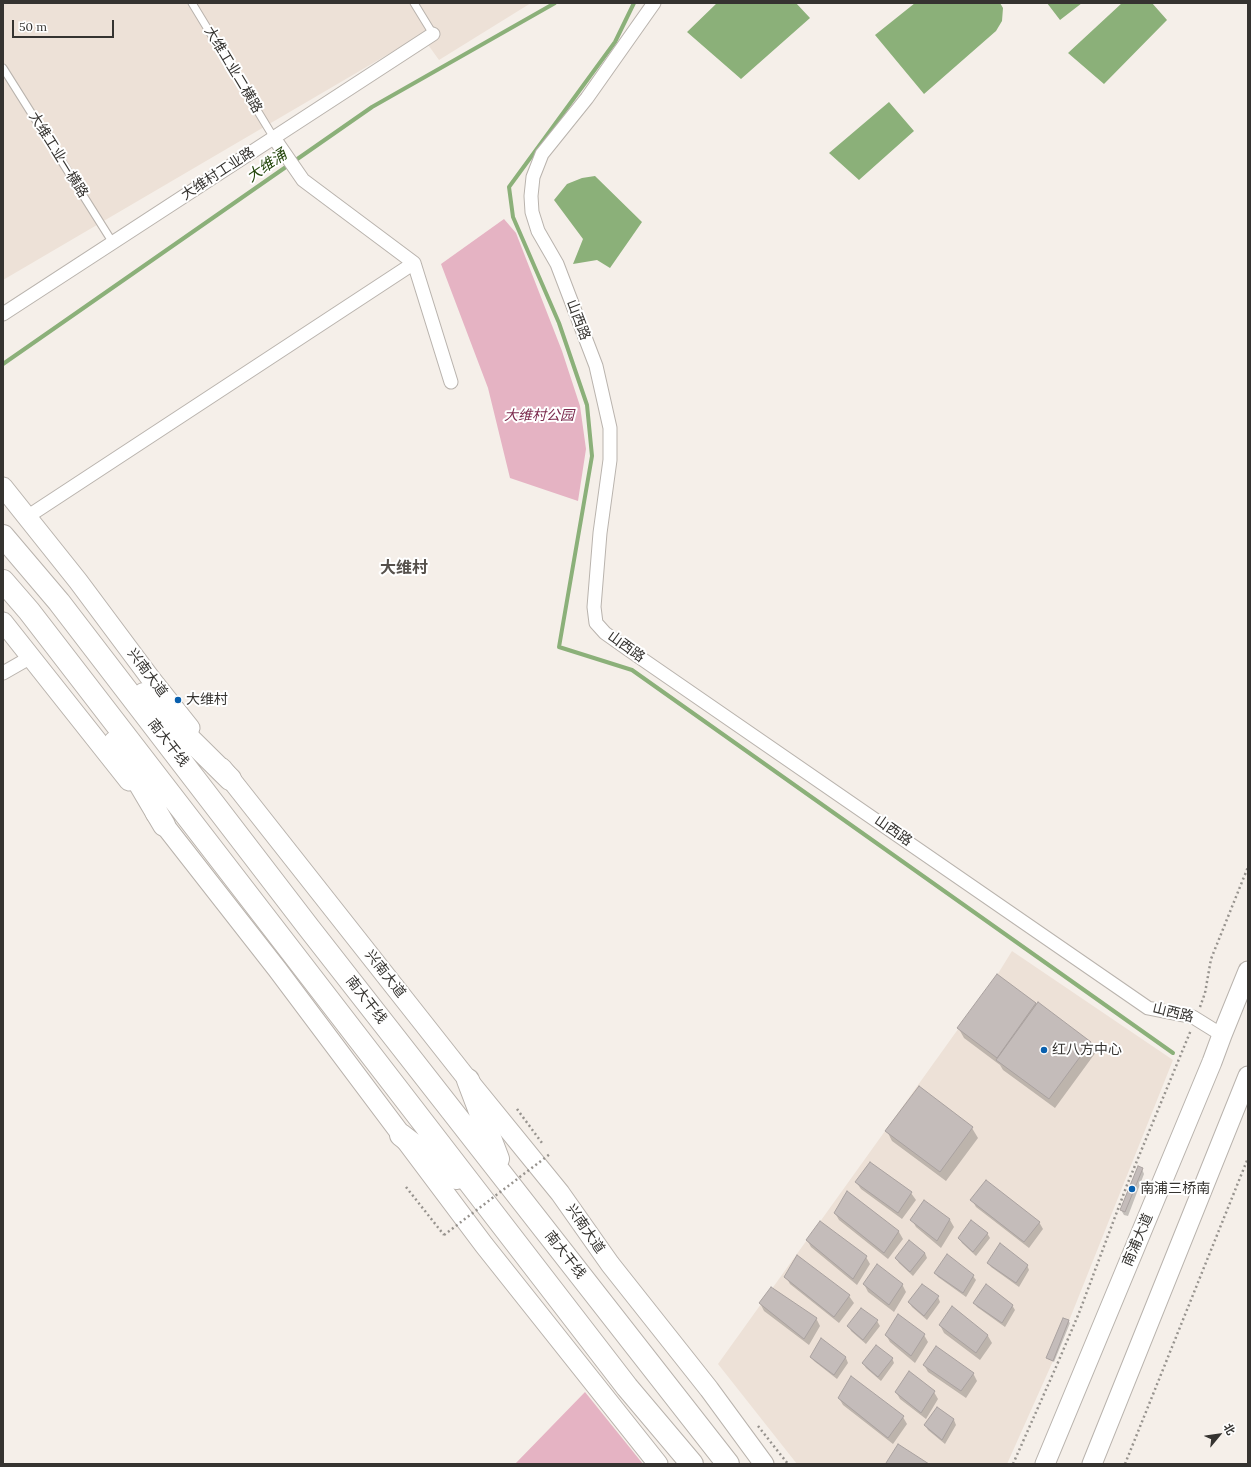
<!DOCTYPE html>
<html>
<head>
<meta charset="utf-8">
<style>
  body { margin:0 }
  #map { position:relative; width:1251px; height:1467px; overflow:hidden; background:#f5efe9; font-family:Lora,"Noto Sans SC",serif }
  canvas { display:block }
  .frame { position:absolute; inset:0; border:4px solid #353330; pointer-events:none }
  .north { position:absolute; left:1199px; top:1415px; width:40px; height:40px; -webkit-text-stroke:3px #fff; paint-order:stroke; rotate:61deg; font-size:11px; font-weight:700; line-height:16px; text-align:center; color:#353330 }
  .north::after { content:''; display:block; margin:auto; width:14px; height:18px; background:#353330; clip-path:polygon(50% 0,100% 100%,50% 72%,0 100%) }
  .scale { position:absolute; left:12px; top:20px; width:102px; height:18px; box-sizing:border-box; border:2px solid #353330; border-top:0; padding-left:5px; font-size:12px; line-height:14px; white-space:nowrap; color:#353330; -webkit-text-stroke:3px #fff; paint-order:stroke }
</style>
</head>
<body>
<div id="map">
<canvas width="1251" height="1467"></canvas>
<div class="frame"></div>
<div class="north">北</div>
<div class="scale">50 m</div>
</div>
<script>
const c = document.querySelector('canvas').getContext('2d');
c.lineJoin = 'round';
function paint(path, color) { c.fillStyle = color; c.fill(path, 'evenodd'); }
const poly = rows => new Path2D(rows.map(r => 'M' + r).join(''));
function trace(path, color, width, dash) { c.strokeStyle = color; c.lineWidth = width; c.lineCap = dash ? 'butt' : 'round'; c.setLineDash(dash || []); c.stroke(path); }
function drawText(font, color, halo, rows, align = 'center') {
  c.font = font + ' Lora,"Noto Sans SC",serif'; c.lineWidth = 4; c.setLineDash([]); c.textBaseline = 'middle'; c.strokeStyle = halo; c.fillStyle = color; for (const [text, x, y, turn = 0] of rows) {
    c.save(); c.translate(x, y); c.rotate((+turn || 0) * Math.PI / 180); c.textAlign = isNaN(turn) ? turn : align; if (halo) c.strokeText(text, 0, 0); c.fillText(text, 0, 0); c.restore();
  }
}
paint(poly([
  [3,3,531,3,439,60,421,35,3,280],
  [1012,951,1173,1060,1053,1361,1007,1464,797,1464,718,1364,999,972]
]), '#ede1d7');
paint(poly([
  [504,219,516,233,562,351,580,406,586,449,578,501,510,478,488,388,441,264],
  [585,1392,643,1464,515,1464]
]), '#e5b3c3');
paint(poly([
  [717,3,796,3,810,18,741,79,687,32],
  [915,3,1000,3,1003,8,1002,21,996,31,924,94,875,35],
  [1047,3,1082,3,1060,20],
  [1122,3,1152,3,1167,20,1104,84,1068,53],
  [889,102,914,131,859,180,829,153],
  [595,176,642,222,610,268,597,260,573,264,583,239,554,200,567,184,582,178]
]), '#8bb079');
paint(poly([
  [998,976,1091,1042,1096,1052,1055,1108,1003,1070,1000,1065,964,1038,959,1029],
  [919,1087,972,1128,978,1138,946,1181,892,1141,887,1131],
  [870,1163,911,1193,916,1200,902,1219,861,1189,856,1182],
  [1142,1169,1144,1174,1128,1216,1124,1215,1121,1210],
  [847,1192,899,1232,903,1239,888,1259,839,1220,835,1213],
  [972,1200,1039,1222,1043,1229,1029,1248,976,1207],
  [924,1201,950,1220,954,1227,941,1248,916,1227,912,1220],
  [987,1233,990,1238,976,1256,962,1243,959,1238],
  [807,1240,866,1257,870,1264,857,1285,811,1247],
  [925,1253,927,1258,913,1276,899,1263,896,1258],
  [988,1263,1027,1265,1029,1270,1019,1287,991,1267],
  [935,1273,973,1276,976,1280,966,1297,938,1277],
  [786,1277,849,1296,854,1303,839,1323,790,1284],
  [864,1284,902,1284,906,1292,894,1312,868,1292],
  [938,1297,940,1302,927,1320,912,1307,909,1302],
  [760,1303,816,1318,820,1326,809,1345,764,1311],
  [974,1303,1012,1305,1015,1310,1005,1327,977,1307],
  [952,1308,988,1336,992,1343,980,1360,944,1333,940,1325],
  [877,1321,880,1326,866,1344,851,1331,849,1326],
  [1068,1321,1070,1323,1054,1362,1048,1358],
  [886,1335,924,1335,928,1342,915,1363,890,1342],
  [821,1339,846,1358,848,1363,837,1379,814,1361,811,1357],
  [892,1358,894,1363,881,1381,866,1368,863,1363],
  [924,1365,973,1373,977,1381,966,1398,928,1372],
  [896,1392,934,1392,938,1399,926,1419,900,1399],
  [839,1398,903,1417,907,1424,893,1444,843,1405],
  [938,1408,954,1420,956,1425,945,1444,928,1430,925,1425]
]), '#0003');
trace(poly([
  [634,3,615,42,509,187,513,217,559,323,587,405,592,456,559,647,632,670,1173,1053],
  [3,364,372,107,555,3]
]), '#8bb079', 4);
const building = poly([
  [997,974,1036,1003,997,1058,957,1028,997,974],
  [1038,1002,1091,1042,1049,1099,996,1060,1038,1002],
  [919,1086,973,1127,940,1172,885,1131,919,1086],
  [870,1162,912,1192,898,1213,855,1182,870,1162],
  [1138,1166,1143,1168,1125,1212,1120,1210,1138,1166],
  [986,1180,1040,1222,1024,1242,970,1200,986,1180],
  [847,1191,899,1231,884,1253,834,1213,847,1191],
  [924,1200,950,1219,937,1241,910,1220,924,1200],
  [971,1220,988,1233,973,1252,958,1238,971,1220],
  [820,1221,867,1256,853,1279,806,1240,820,1221],
  [909,1240,925,1253,910,1272,895,1258,909,1240],
  [1000,1243,1028,1265,1016,1283,987,1263,1000,1243],
  [947,1254,974,1275,963,1293,934,1273,947,1254],
  [797,1255,850,1295,834,1317,784,1277,797,1255],
  [877,1264,903,1284,889,1305,863,1284,877,1264],
  [922,1284,939,1296,924,1316,908,1302,922,1284],
  [986,1284,1013,1305,1002,1323,973,1303,986,1284],
  [771,1287,817,1318,804,1339,759,1303,771,1287],
  [952,1306,988,1335,976,1353,939,1325,952,1306],
  [861,1308,878,1320,863,1340,847,1326,861,1308],
  [898,1314,925,1334,911,1356,885,1335,898,1314],
  [1063,1318,1069,1320,1053,1361,1046,1358,1063,1318],
  [821,1338,846,1357,834,1375,810,1357,821,1338],
  [876,1345,893,1358,878,1377,862,1363,876,1345],
  [936,1346,974,1373,961,1391,923,1365,936,1346],
  [909,1371,935,1391,921,1413,895,1392,909,1371],
  [851,1376,904,1416,888,1438,838,1398,851,1376],
  [937,1407,954,1419,942,1440,924,1425,937,1407],
  [898,1444,929,1464,888,1464,886,1463,898,1444]
]);
paint(building, '#c4bcba');
trace(building, '#aaa2a0', 1);
const service = poly([
  [192,3,274,138],
  [414,3,433,34],
  [3,68,113,243]
]);
const minor = poly([
  [654,3,587,98,542,154,533,177,531,196,532,212,538,231,557,264,596,366,610,428,610,460,600,533,594,607,596,623,605,633,629,650,1148,1008,1193,1017,1222,1035],
  [274,138,303,180,414,263,451,382],
  [3,314,433,34],
  [27,517,414,263],
  [3,673,31,657]
]);
const secondary = poly([
  [3,487,78,581,151,679,190,728],
  [3,622,129,781],
  [222,768,468,1080,560,1193,610,1264,709,1389,764,1464],
  [155,813,277,969,484,1245,658,1464],
  [1045,1464,1212,1062,1222,1035,1248,971],
  [1092,1464,1248,1076]
]);
const trunk = poly([
  [3,536,59,602,309,928,728,1464],
  [3,581,29,611,627,1387,692,1464],
  [144,694,230,779],
  [115,742,164,825],
  [468,1080,498,1159],
  [401,1135,456,1178]
]);
trace(service, '#b9b3ad', 9);
trace(minor, '#b9b3ad', 15);
trace(secondary, '#b9b3ad', 21);
trace(trunk, '#b9b3ad', 24);
trace(poly([
  [1200,1007,1205,993,1211,959,1248,867],
  [517,1109,542,1143],
  [406,1187,444,1235],
  [758,1426,788,1464],
  [1013,1464,1056,1367,1079,1313,1127,1185,1191,1030],
  [1125,1464,1248,1158]
]), '#97938e', 2.5, [2, 3]);
trace(service, '#fff', 7);
trace(minor, '#fff', 13);
trace(secondary, '#fff', 19);
trace(trunk, '#fff', 22);
trace(poly([
  [444,1235,550,1154]
]), '#97938e', 2.5, [2, 3]);
for (const [x, y, r, color] of [
  [178,700,4,"#0960ae"],
  [1044,1050,4,"#0960ae"],
  [1132,1189,4,"#0960ae"]
]) { const dot = new Path2D(); dot.arc(x, y, r, 0, 2 * Math.PI); c.fillStyle = color; c.fill(dot); trace(dot, '#fff', 1.5); }
drawText('14px', '#353330', '#fff', [
  ["大维工业二横路",233,70,59],
  ["大维工业一横路",58,155,58],
  ["大维村工业路",218,174,-33],
  ["山西路",578,320,69],
  ["山西路",626,647,36],
  ["兴南大道",147,673,53],
  ["南大干线",168,743,52],
  ["山西路",893,831,35],
  ["兴南大道",385,974,52],
  ["南大干线",366,1000,52],
  ["山西路",1173,1013,14],
  ["兴南大道",585,1229,55],
  ["南浦大道",1138,1240,-67],
  ["南大干线",565,1255,52]
]);
drawText('italic 14px', '#7b2a4d', '#fff', [
  ["大维村公园",539,416]
]);
drawText('14px', '#353330', '#fff', [
  ["大维村",186,700],
  ["红八方中心",1052,1050],
  ["南浦三桥南",1140,1189]
], 'left');
drawText('italic 15px', '#23460b', '#fff', [
  ["大维涌",267,166,-35]
]);
drawText('bold 16px', '#55504b', '#fff', [
  ["大维村",404,568]
]);
</script>
</body>
</html>
